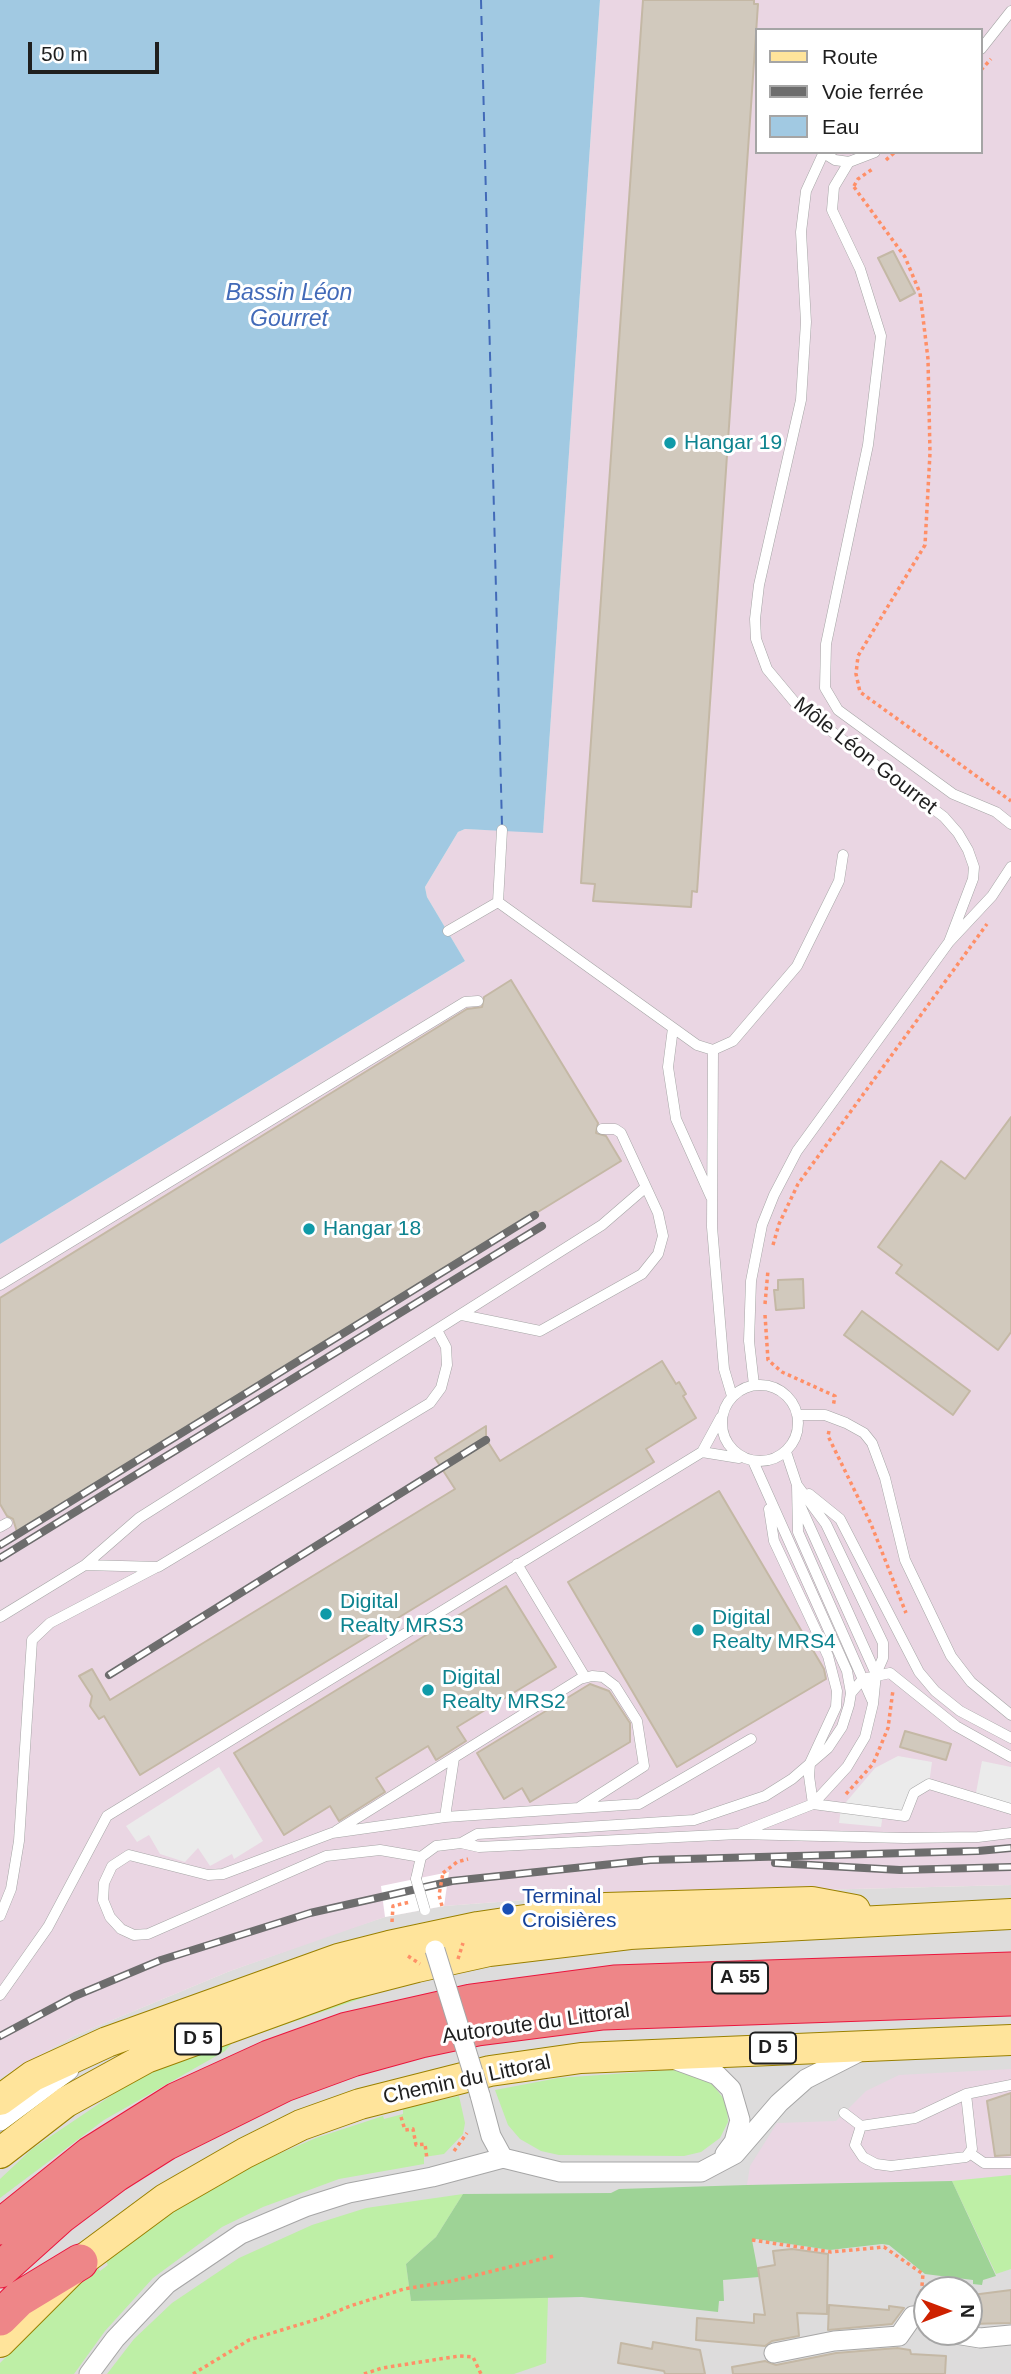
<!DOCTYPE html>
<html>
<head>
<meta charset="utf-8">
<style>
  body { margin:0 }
  #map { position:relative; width:1011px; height:2374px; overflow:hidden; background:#f1efe4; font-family:Arial,sans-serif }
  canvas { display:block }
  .legend { position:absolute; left:755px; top:28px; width:228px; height:126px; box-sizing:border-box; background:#fff; border:2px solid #a5a5a5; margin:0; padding:9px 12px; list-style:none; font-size:21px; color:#1f1f1f }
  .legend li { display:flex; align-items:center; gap:14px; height:35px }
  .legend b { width:35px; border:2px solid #a5a5a5 }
  .north { position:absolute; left:913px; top:2276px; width:70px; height:70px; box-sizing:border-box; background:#fff; border:2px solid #a5a5a5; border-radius:50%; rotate:90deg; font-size:19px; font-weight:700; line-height:28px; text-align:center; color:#1f1f1f }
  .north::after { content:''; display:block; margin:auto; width:24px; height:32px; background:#ce2100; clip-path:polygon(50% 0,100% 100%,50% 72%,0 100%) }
  .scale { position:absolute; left:28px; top:42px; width:131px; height:32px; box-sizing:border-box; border:4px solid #1f1f1f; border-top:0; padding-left:9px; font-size:21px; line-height:24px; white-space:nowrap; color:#1f1f1f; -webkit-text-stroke:5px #fff; paint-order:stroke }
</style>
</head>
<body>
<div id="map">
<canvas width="1011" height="2374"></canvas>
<ul class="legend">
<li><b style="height:9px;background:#ffe49b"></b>Route</li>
<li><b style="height:9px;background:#6d6d6d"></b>Voie ferrée</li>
<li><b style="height:19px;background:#a1c9e2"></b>Eau</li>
</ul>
<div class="north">N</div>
<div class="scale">50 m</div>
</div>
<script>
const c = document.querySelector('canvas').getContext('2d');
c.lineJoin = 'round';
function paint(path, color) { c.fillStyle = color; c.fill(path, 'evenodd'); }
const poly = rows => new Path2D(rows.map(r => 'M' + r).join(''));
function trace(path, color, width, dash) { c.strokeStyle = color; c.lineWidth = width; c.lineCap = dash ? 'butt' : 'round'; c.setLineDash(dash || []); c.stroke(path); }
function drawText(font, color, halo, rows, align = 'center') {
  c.font = font + ' Arial,sans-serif'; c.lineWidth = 6; c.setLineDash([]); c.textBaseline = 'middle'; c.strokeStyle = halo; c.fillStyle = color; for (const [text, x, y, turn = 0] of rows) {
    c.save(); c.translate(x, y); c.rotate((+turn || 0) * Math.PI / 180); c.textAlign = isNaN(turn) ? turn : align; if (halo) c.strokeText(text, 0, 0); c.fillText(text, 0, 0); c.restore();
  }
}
paint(poly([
  [1011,1885,1011,2374,0,2374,0,2078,74,2036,230,1971,339,1932,385,1917,444,1906,578,1896],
  [927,2290,969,2290,969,2332,927,2332]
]), '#dddcdc');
paint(poly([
  [600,0,1011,0,1011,1885,578,1896,444,1906,385,1917,230,1971,74,2036,0,2078,0,1244,465,961,427,897,425,887,458,832,465,829,543,832],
  [757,30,981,30,981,152,757,152],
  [1011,2069,1011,2175,952,2181,747,2185,750,2166,777,2123,836,2121,866,2091,899,2075]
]), '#ead6e3');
paint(poly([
  [397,1986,232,2043,225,2051,104,2120,0,2198,0,2179,32,2149,158,2064,335,2002],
  [671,2070,688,2071,702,2077,713,2085,727,2103,728,2122,720,2138,701,2152,684,2156,559,2155,541,2151,520,2139,508,2125,495,2090,558,2078],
  [459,2096,465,2123,463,2134,444,2154,424,2157,424,2164,339,2179,263,2207,222,2227,153,2278,105,2331,74,2374,0,2374,0,2363,97,2266,100,2271,108,2265,105,2260,148,2227,198,2195,255,2164,316,2138,383,2116,384,2119,403,2114,403,2109],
  [1011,2175,1011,2269,996,2274,952,2181],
  [463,2194,436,2237,406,2264,411,2301,548,2297,546,2363,514,2374,107,2374,134,2339,172,2303,239,2258,312,2225,366,2208]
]), '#beefa6');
paint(poly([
  [952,2181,996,2276,983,2280,982,2285,973,2284,973,2280,925,2274,889,2245,882,2244,830,2250,756,2239,752,2240,759,2277,723,2280,724,2301,719,2301,718,2312,582,2297,411,2301,406,2264,436,2237,463,2194,611,2193,619,2189,747,2185]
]), '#9ed396');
paint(poly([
  [898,1756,932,1762,929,1784,920,1787,905,1816,883,1814,881,1827,839,1823,841,1808,875,1768],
  [982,1761,1011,1767,1011,1808,975,1798],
  [219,1767,263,1841,234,1859,232,1854,210,1866,198,1848,185,1862,160,1854,149,1835,137,1842,126,1826]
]), '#ebebeb');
paint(poly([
  [0,0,600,0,543,833,465,829,458,832,425,887,427,897,465,961,0,1244]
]), '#a1c9e2');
paint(poly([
  [449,1872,444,1906,385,1917,381,1886]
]), '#fff');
trace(poly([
  [481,0,502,826]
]), '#426ab8', 2, [9, 7]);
const building = poly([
  [643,0,754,0,754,4,758,4,697,892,692,891,691,907,593,901,595,884,581,883,643,0],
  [893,251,915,293,900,301,878,258,893,251],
  [511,980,598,1123,596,1133,606,1136,621,1161,17,1532,13,1519,7,1516,0,1504,0,1298,467,1009,482,1007,484,997,511,980],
  [1011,1117,1011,1332,998,1350,896,1273,902,1265,878,1247,941,1161,965,1179,1011,1117],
  [803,1279,804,1308,776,1310,774,1290,778,1290,778,1280,803,1279],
  [862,1311,970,1391,953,1415,844,1335,862,1311],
  [662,1361,676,1384,679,1382,686,1394,683,1396,696,1418,646,1449,654,1462,140,1775,104,1716,99,1719,90,1706,92,1696,79,1676,92,1669,110,1700,455,1489,435,1458,486,1426,486,1439,500,1461,662,1361],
  [719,1491,824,1669,826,1679,677,1767,568,1582,719,1491],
  [506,1586,556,1667,457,1727,466,1741,436,1760,428,1746,376,1778,385,1792,339,1821,330,1806,284,1835,234,1753,506,1586],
  [590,1684,609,1691,630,1723,630,1742,530,1802,522,1788,504,1799,477,1753,590,1684],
  [905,1731,951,1744,946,1760,900,1747,905,1731],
  [1011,2093,1011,2155,995,2156,987,2101,1011,2093],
  [792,2249,828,2254,827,2314,797,2313,799,2336,772,2341,765,2346,696,2340,697,2318,754,2323,754,2314,765,2315,758,2268,775,2265,773,2251,792,2249],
  [1011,2290,1011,2323,969,2324,972,2295,1011,2290],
  [829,2305,889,2310,889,2306,904,2308,892,2324,828,2330,829,2305],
  [653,2342,700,2350,705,2374,665,2374,664,2371,618,2363,621,2343,652,2349,653,2342],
  [897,2348,910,2350,911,2354,946,2356,945,2374,733,2374,732,2367,765,2361,776,2365,836,2353,897,2348]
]);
paint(building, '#d1c9bd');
trace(building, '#c4b8a5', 2);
const lane = poly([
  [981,49,1011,11],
  [822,152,835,160,849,162,875,152],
  [823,154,806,191,801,232,806,322,801,400,759,585,755,619,756,639,767,669,797,705,944,817,958,833,968,850,974,867,973,879,949,942],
  [849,162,834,187,832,210,860,269,881,336,868,445,826,644,825,688,838,710,953,794,996,812,1011,824],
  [502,830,498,902,697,1045,713,1050,733,1041,797,966,839,881,843,855],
  [448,931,498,902],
  [673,1028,668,1067,676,1119,711,1197],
  [713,1050,712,1227,724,1369,732,1396],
  [0,1285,465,1002,478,1001],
  [462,1315,540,1331,642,1274,658,1254,663,1236,658,1213,621,1133,615,1129,602,1129],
  '722 1423a38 38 0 1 1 76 0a38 38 0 1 1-76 0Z',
  [754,1385,749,1341,751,1281,762,1225,774,1195,797,1151,949,942,992,896,1011,867],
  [798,1415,825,1415,846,1423,864,1433,872,1443,885,1478,905,1560,951,1656,971,1682,1011,1715],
  [702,1452,739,1458],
  [786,1452,797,1485,798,1532,872,1700],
  [809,1494,840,1519,919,1672,935,1691,960,1711,1011,1738],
  [800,1505,876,1674],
  [769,1509,774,1541,828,1656,837,1691,836,1707,810,1763,809,1776,813,1804],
  [0,1527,7,1523],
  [517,1564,585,1677],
  [85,1565,139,1518,602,1225,646,1187],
  [0,1617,85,1565,158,1567,430,1403,441,1388,447,1365,446,1347,438,1332],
  [851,1693,863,1679,890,1673,956,1726,1011,1757],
  [813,1804,905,1816,914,1793,929,1784,1011,1809],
  [445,1817,454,1758],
  [336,1831,580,1679,592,1676,603,1677,615,1686,637,1721,644,1766,580,1807],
  [742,1832,813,1804,847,1767,865,1737,873,1704,876,1674,883,1658,883,1643,826,1524,797,1485],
  [461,1843,479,1847,738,1834,905,1838,978,1837,1011,1833],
  [421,1857,380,1850,326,1856,148,1934,134,1935,121,1929,110,1917,103,1900,104,1883,112,1866,129,1855,208,1875,223,1874,332,1833,445,1817,639,1804,751,1739],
  [416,1879,421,1857,436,1846,461,1843,477,1834,694,1820,765,1796,792,1779,828,1748,842,1727,849,1705,851,1693,847,1671,753,1461],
  [0,1916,11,1889,19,1841,32,1640,50,1623,155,1568],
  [0,1995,48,1927,107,1816,702,1452,721,1417],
  [844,2113,861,2126,915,2118,966,2094,1011,2085],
  [861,2126,855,2145,863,2157,876,2164,891,2166,966,2157,972,2149,966,2094],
  [971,2154,984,2163,1011,2163]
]);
const street = poly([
  [676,2060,717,2075,731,2089,740,2120,734,2142,725,2154],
  [480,2095,491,2136,503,2158],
  [0,2121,69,2070],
  [943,2332,980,2338,1011,2335],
  [774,2353,834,2341,899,2336,913,2316,927,2315],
  [89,2374,115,2339,167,2284,241,2234,305,2207,349,2193,432,2177,503,2158,560,2172,701,2172,735,2154,779,2103,806,2079,859,2052]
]);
const primary = poly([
  [0,2100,33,2076,107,2042,338,1959,389,1946,478,1927,605,1908,812,1902,855,1910],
  [0,2153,66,2102,146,2058,347,1985,417,1967,489,1951,630,1934,1011,1914],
  [0,2342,80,2262,165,2199,245,2153,301,2125,360,2104,490,2071,581,2058,1011,2040]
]);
const highway = poly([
  [0,2227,91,2154,177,2100,269,2058,347,2030,471,2002,614,1983,1011,1970],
  [0,2270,60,2216,116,2174,165,2143,284,2084,352,2059,421,2040,478,2028,603,2012,1011,1998],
  [0,2318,19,2299,80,2262]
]);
trace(lane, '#a6a6a6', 11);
trace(street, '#a6a6a6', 21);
trace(primary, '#9a8000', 32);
trace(highway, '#ea163d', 37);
trace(poly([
  [981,70,991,59],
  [886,160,895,152],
  [854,186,858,179,874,168],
  [854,187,905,257,920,293,928,359,930,453,925,545,858,656,856,674,860,692,1011,801],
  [773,1245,779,1224,798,1184,987,924],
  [765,1304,768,1270],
  [765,1315,768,1360,782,1372,835,1396,833,1407],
  [829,1431,828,1436,871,1524,906,1613],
  [846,1794,873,1764,888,1728,893,1690],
  [443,1873,457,1862,468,1859],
  [392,1922,393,1906,410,1902],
  [401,2117,405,2130,413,2129,416,2145,425,2144,427,2159],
  [454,2151,467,2133],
  [752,2240,831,2252,884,2247,923,2274,921,2297],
  [193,2374,249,2340,321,2318,350,2306,404,2289,452,2281,554,2256],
  [364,2374,382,2368,459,2356,473,2357,481,2374]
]), '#ff8f67', 3.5, [3.5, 3.5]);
trace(lane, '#fff', 10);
trace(street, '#fff', 19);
trace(primary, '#ffe49b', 30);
trace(highway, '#ee8688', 35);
const rail = poly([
  [0,1545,535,1215],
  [0,1558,542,1226],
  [109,1675,486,1440],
  [775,1863,900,1870,1011,1867],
  [0,2036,75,1996,161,1960,310,1913,452,1881,650,1860,978,1851,1011,1848]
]);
trace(rail, '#6d6d6d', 8);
trace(rail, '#fff', 5, [16]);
const laneBridge = poly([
  [416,1879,425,1910]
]);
const streetBridge = poly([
  [435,1950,480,2095]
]);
trace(laneBridge, '#a6a6a6', 11, []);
trace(streetBridge, '#a6a6a6', 21, []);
trace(poly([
  [442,1906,439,1895,443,1873],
  [408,1956,420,1964],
  [458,1959,463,1943]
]), '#ff8f67', 3.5, [3.5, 3.5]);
trace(laneBridge, '#fff', 10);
trace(streetBridge, '#fff', 19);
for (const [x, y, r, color] of [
  [670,443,7,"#0f9aa8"],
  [309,1229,7,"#0f9aa8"],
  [326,1614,7,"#0f9aa8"],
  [698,1630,7,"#0f9aa8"],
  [428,1690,7,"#0f9aa8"],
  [508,1909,7,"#1a4fb4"]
]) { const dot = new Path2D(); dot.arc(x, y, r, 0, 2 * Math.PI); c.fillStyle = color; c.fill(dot); trace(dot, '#fff', 2.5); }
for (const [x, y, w] of [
  [740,1978,56],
  [198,2039,46],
  [773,2048,46]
]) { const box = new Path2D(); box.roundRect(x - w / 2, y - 15.5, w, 31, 5); c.fillStyle = '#fff'; c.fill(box); trace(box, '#1f1f1f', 2); }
drawText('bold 19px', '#1f1f1f', null, [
  ["A 55",740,1978],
  ["D 5",198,2039],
  ["D 5",773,2048]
]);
drawText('21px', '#0d838f', '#fff', [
  ["Hangar 19",684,443],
  ["Hangar 18",323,1229],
  ["Digital",340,1602],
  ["Realty MRS3",340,1626],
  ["Digital",712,1618],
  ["Realty MRS4",712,1642],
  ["Digital",442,1678],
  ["Realty MRS2",442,1702]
], 'left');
drawText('21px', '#1f1f1f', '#fff', [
  ["Môle Léon Gourret",865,756,38],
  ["Autoroute du Littoral",536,2024,-8],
  ["Chemin du Littoral",467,2080,-12]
]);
drawText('21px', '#164399', '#fff', [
  ["Terminal",522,1897],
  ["Croisières",522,1921]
], 'left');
drawText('italic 23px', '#426ab8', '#fff', [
  ["Bassin Léon",289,294],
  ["Gourret",289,320]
]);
</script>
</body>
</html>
